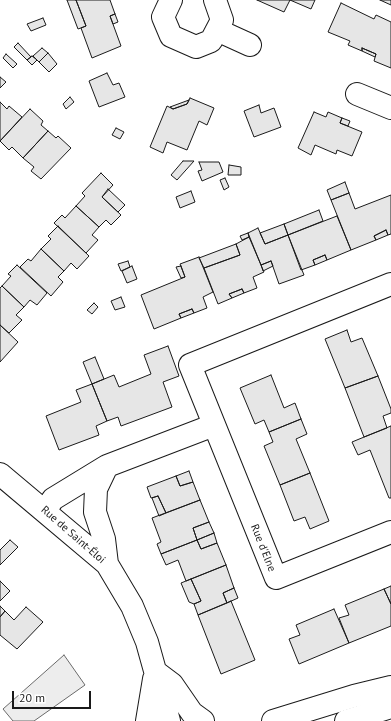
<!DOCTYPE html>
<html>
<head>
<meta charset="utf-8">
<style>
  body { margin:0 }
  #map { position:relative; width:391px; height:721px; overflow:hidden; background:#fff; font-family:"PT Sans",sans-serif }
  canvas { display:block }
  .scale { position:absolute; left:12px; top:691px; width:79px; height:18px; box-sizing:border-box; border:2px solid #1a1a1a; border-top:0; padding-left:5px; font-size:12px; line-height:14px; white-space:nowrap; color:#1a1a1a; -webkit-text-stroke:3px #fff; paint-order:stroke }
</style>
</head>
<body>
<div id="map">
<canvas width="391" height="721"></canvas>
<div class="scale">20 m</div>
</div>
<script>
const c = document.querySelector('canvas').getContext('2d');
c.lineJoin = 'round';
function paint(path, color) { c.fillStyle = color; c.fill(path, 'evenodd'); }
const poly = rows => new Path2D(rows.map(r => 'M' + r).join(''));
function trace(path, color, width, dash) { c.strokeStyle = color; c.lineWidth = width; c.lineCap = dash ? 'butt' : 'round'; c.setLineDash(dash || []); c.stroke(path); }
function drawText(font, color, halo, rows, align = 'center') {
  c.font = font + ' "PT Sans",sans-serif'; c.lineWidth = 3; c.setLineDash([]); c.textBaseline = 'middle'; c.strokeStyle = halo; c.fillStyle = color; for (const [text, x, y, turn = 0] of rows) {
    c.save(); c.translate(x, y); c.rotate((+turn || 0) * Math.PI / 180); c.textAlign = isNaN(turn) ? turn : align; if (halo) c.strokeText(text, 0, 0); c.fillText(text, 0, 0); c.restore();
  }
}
const built = poly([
  [64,655,85,685,34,721,13,721,3,709,64,655]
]);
paint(built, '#ededed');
trace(built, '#6a6a6a', 1);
const building = poly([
  [67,0,76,0,86,26,78,29,67,0],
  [76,0,110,0,115,14,110,16,121,46,92,58,81,28,86,26,76,0],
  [257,0,290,0,284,12,257,0],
  [290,0,315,0,311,9,290,0],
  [380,0,391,0,391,5,380,0],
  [341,3,374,19,376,15,391,22,391,68,374,61,376,54,362,48,362,51,348,45,350,41,328,32,341,3],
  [115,14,118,22,113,24,110,16,115,14],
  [43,18,46,25,31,31,27,24,43,18],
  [18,43,31,57,27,60,14,47,18,43],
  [42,48,48,53,39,62,33,56,42,48],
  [362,48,376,54,375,57,362,51,362,48],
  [48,53,57,64,49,72,39,62,48,53],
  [6,54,17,64,13,68,3,58,6,54],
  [32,56,37,60,32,65,27,60,32,56],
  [107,73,113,85,119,83,125,97,99,107,89,81,107,73],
  [0,77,6,82,0,88,0,77],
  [70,97,74,102,66,109,63,104,70,97],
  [190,98,214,108,207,125,199,121,187,150,167,142,163,153,150,147,167,106,173,109,187,104,190,98],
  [189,100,187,104,173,109,170,107,189,100],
  [0,102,7,109,9,106,22,117,0,141,0,102],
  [259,105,261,113,274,108,281,127,254,137,244,111,259,105],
  [30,109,43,121,41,125,48,131,23,158,12,147,9,150,0,141,30,109],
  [314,112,326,117,328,112,342,118,340,123,362,132,352,156,337,150,336,154,315,145,311,155,298,148,314,112],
  [342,118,350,121,348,126,340,123,342,118],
  [116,128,124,132,120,139,112,135,116,128],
  [48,131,56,138,58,136,71,148,41,179,31,171,34,167,23,158,48,131],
  [183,161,194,161,177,180,171,175,183,161],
  [199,162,219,162,223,172,202,181,198,171,202,170,199,162],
  [229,165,241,167,241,175,228,175,229,165],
  [101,173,113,185,102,197,121,215,111,225,106,220,99,227,76,206,85,196,82,193,101,173],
  [225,178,229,187,224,190,220,180,225,178],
  [345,182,349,193,331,200,327,190,345,182],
  [108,189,125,205,118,212,102,197,108,189],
  [191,191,195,202,180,208,176,197,191,191],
  [349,193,355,209,391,195,391,234,388,235,386,230,374,236,376,240,351,250,331,200,349,193],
  [76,206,99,227,92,235,98,240,86,253,54,223,62,215,65,218,76,206],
  [319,210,323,221,288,235,284,224,319,210],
  [337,216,351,250,327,260,325,255,313,260,315,265,301,270,288,235,337,216],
  [284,224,288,235,265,244,260,233,284,224],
  [58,226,89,256,77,269,71,263,64,271,41,249,51,239,48,236,58,226],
  [258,228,265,244,288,235,304,275,279,284,271,261,261,265,248,233,258,228],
  [386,230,388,235,376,240,374,236,386,230],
  [248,233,249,237,242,240,240,236,248,233],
  [249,237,264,272,253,277,257,288,244,293,242,289,229,294,232,298,218,304,204,268,240,255,236,244,249,237],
  [236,244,240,255,204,268,199,258,236,244],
  [41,249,64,271,58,277,63,282,51,296,20,267,28,259,31,261,41,249],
  [325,255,327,260,315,265,313,260,325,255],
  [199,257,213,292,203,297,207,308,194,313,192,309,179,314,181,318,154,329,141,295,185,277,180,264,199,257],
  [128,261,130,267,121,271,118,264,128,261],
  [271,261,273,266,263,271,261,265,271,261],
  [17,265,47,293,37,305,30,300,24,307,2,286,11,276,8,274,17,265],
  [132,266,137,279,127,283,122,271,132,266],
  [181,266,185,277,181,278,176,267,181,266],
  [2,286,24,307,16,315,22,320,9,333,0,325,0,288,2,286],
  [242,289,244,293,232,298,229,294,242,289],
  [121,297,125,307,115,310,111,301,121,297],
  [94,303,98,307,92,314,87,310,94,303],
  [192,309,194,313,181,318,179,314,192,309],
  [0,325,18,342,0,362,0,325],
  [347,330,351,342,362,338,378,376,345,388,325,339,347,330],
  [168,346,179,376,163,382,172,407,121,426,118,417,107,421,92,384,114,375,119,387,151,374,144,355,168,346],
  [95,357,104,379,92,384,83,362,95,357],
  [271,375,284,408,295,403,301,419,269,432,264,420,255,424,240,388,271,375],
  [378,376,391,409,391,413,383,416,387,428,364,437,345,388,378,376],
  [92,384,107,421,96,426,99,435,59,450,46,416,81,402,76,390,92,384],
  [301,419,307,434,296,439,310,473,280,485,264,446,273,442,269,432,301,419],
  [391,426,391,498,389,498,370,450,358,455,352,442,391,426],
  [189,471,193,482,180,486,176,476,189,471],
  [310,473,329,521,310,529,305,517,294,521,280,485,310,473],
  [176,476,180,486,193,482,200,500,166,513,158,496,151,498,147,487,176,476],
  [158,496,166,513,159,516,152,498,158,496],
  [200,500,209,522,193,528,197,540,161,554,157,544,161,542,152,518,200,500],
  [209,522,214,533,197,540,193,528,209,522],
  [214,533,217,543,201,549,197,540,214,533],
  [10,540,18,547,0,565,0,550,10,540],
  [197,540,201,549,217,543,226,565,186,581,178,560,166,565,161,554,197,540],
  [226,565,234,588,223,593,227,603,198,615,194,604,201,601,191,579,226,565],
  [191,579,201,601,194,604,189,602,181,583,191,579],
  [0,581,10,591,0,601,0,581],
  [391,586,391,604,384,589,391,586],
  [234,588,238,598,227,603,223,593,234,588],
  [384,589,391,604,391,626,349,643,339,618,349,615,345,605,384,589],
  [231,601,255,660,221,674,198,615,231,601],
  [0,606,5,611,0,617,0,606],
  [26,607,43,622,17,649,0,635,0,617,5,611,14,620,26,607],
  [334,609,349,643,299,664,289,639,300,635,296,625,334,609]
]);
paint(building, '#e6e6e6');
trace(building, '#1a1a1a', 1);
const minor = poly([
  [171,0,163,17,171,36,196,47,211,41,222,20,215,0],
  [217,30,250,45],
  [357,94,391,108],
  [391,284,190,365,276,578,391,532],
  [107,466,96,489,95,512,104,539,107,564],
  [0,474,107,564,132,606,147,642,169,721],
  [45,511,53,499,107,466,214,425],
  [156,672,172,684,192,713,203,721],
  [147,721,154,679],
  [273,721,354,696,391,687]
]);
const major = poly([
  [346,721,391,707]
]);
trace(minor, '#1a1a1a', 24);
trace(major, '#1a1a1a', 24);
trace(minor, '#fff', 22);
trace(major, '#fff', 22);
drawText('11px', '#1a1a1a', '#fff', [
  ["Rue de Saint-Éloi",73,535,41],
  ["Rue d'Elne",263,548,68]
]);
</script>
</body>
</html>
